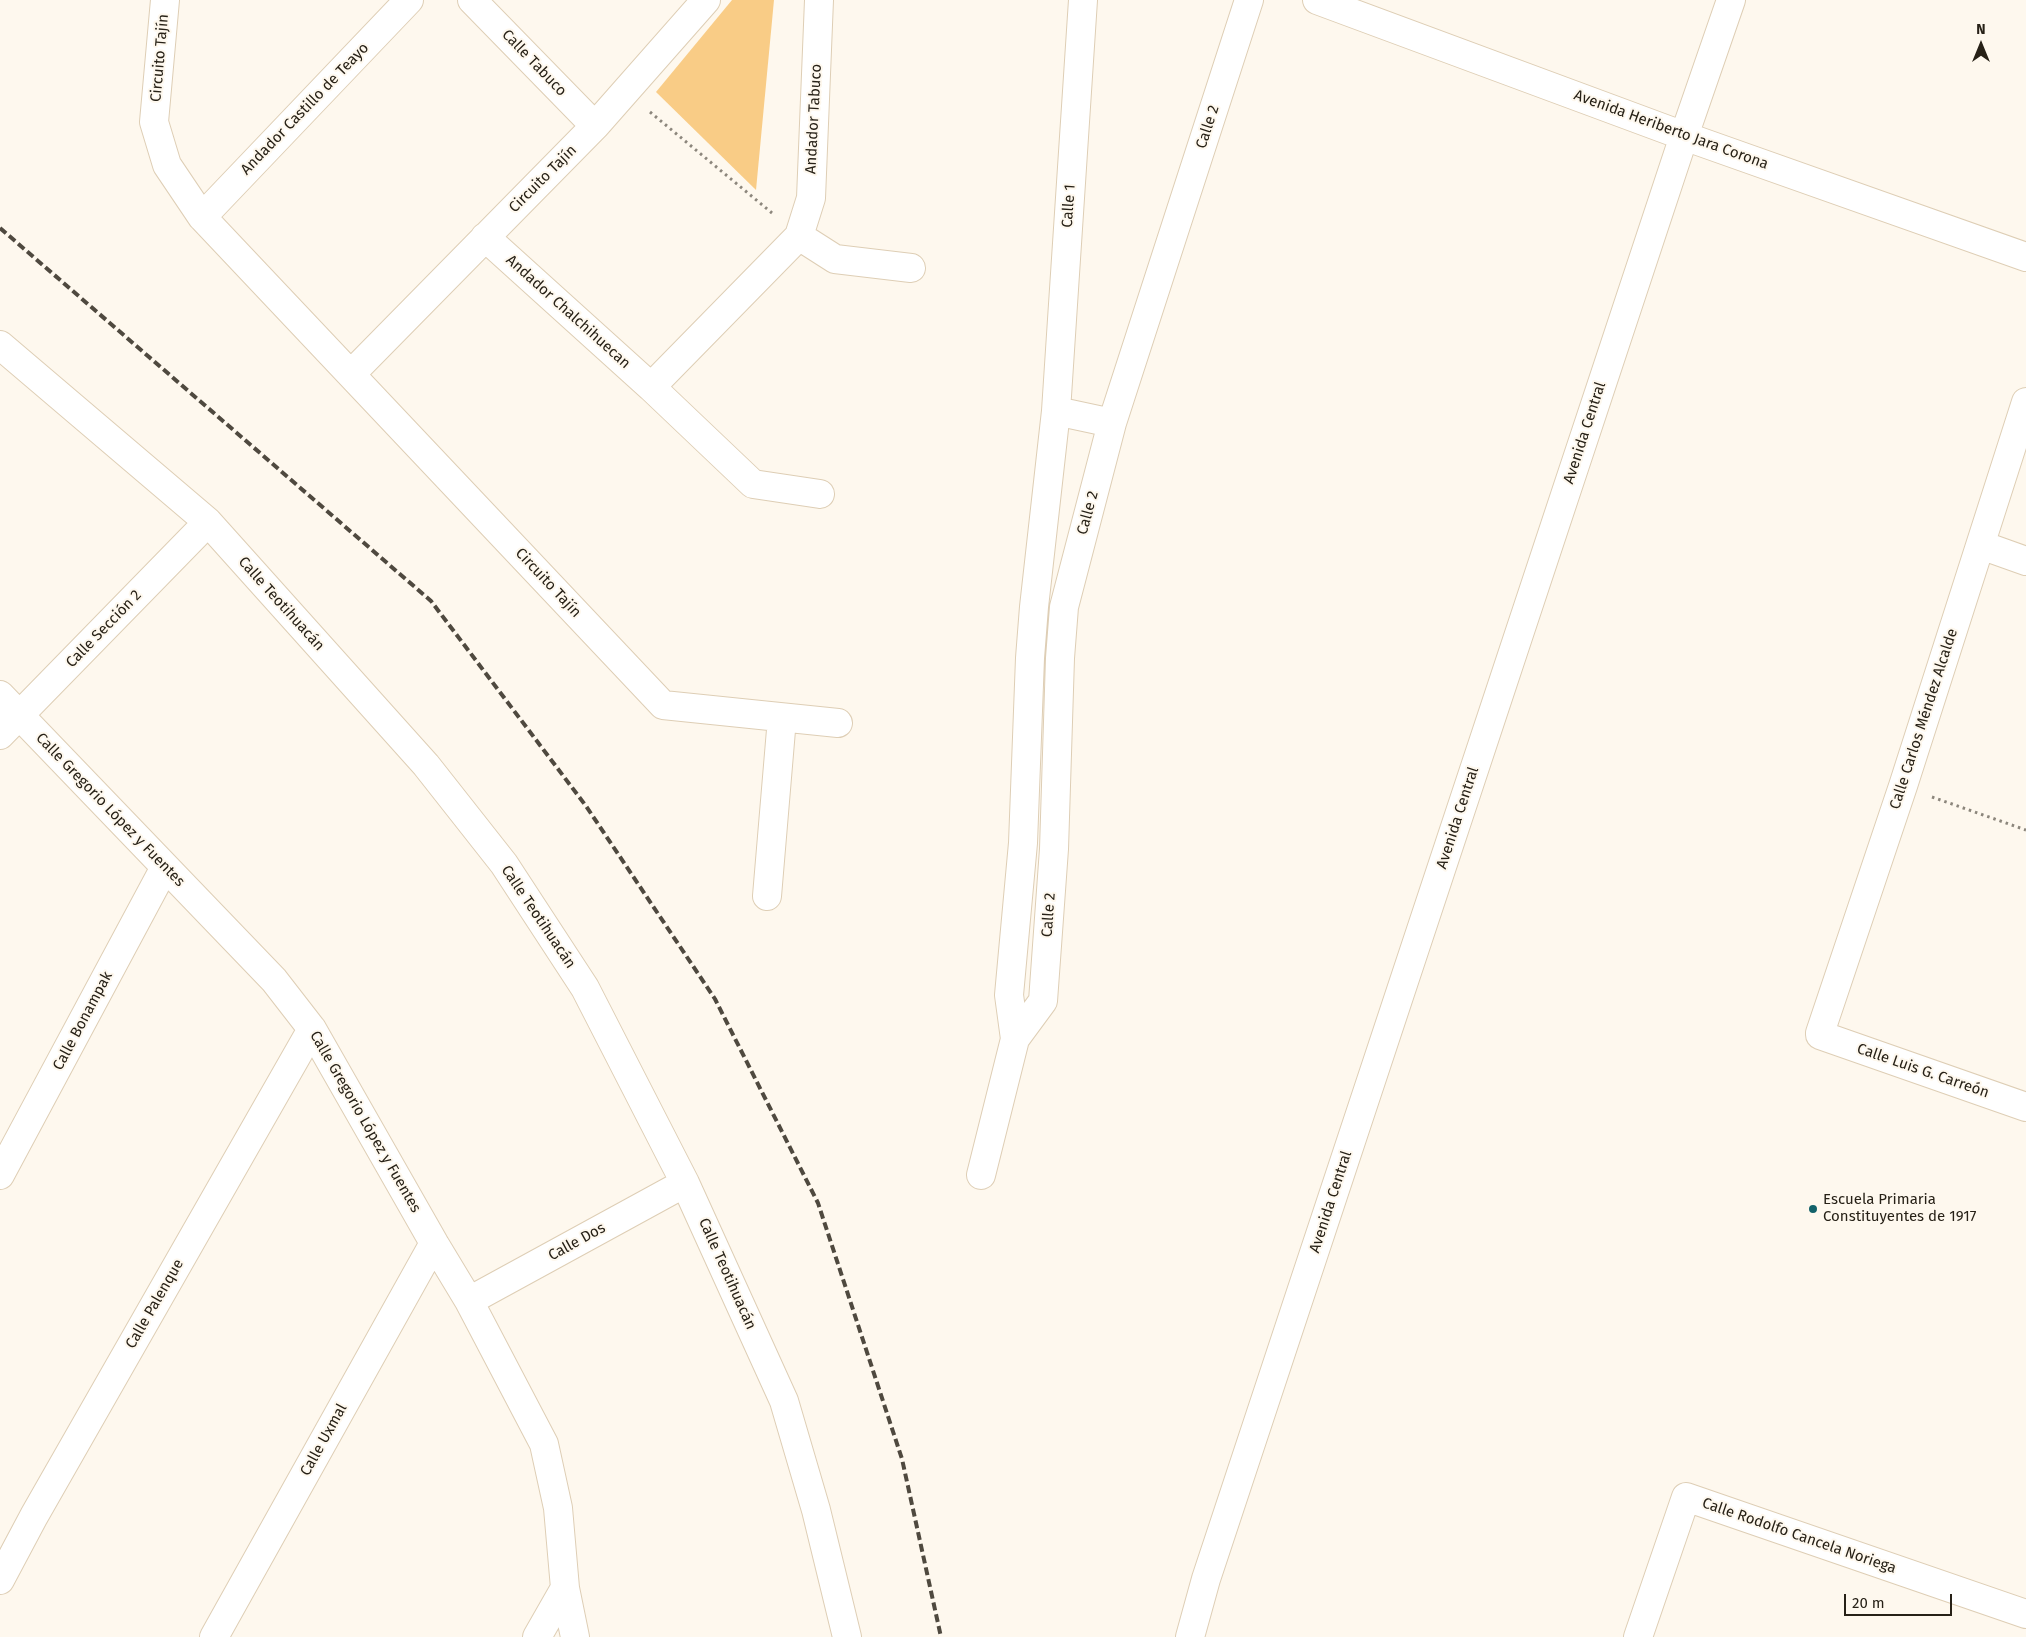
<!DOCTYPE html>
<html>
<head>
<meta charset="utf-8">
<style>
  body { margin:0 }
  #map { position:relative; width:2026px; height:1637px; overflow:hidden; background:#fef8ee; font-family:"Fira Sans",sans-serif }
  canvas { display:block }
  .north { position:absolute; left:1956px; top:20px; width:50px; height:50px; -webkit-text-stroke:4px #fef8ee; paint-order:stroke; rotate:0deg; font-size:14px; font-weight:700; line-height:20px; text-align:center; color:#272117 }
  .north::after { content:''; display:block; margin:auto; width:18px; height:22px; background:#272117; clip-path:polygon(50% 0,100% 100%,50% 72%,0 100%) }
  .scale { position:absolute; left:1844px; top:1594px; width:108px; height:22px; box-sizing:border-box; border:2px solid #272117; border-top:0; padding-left:6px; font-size:15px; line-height:18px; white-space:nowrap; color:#272117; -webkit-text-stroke:4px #fef8ee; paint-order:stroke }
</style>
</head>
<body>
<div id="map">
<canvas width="2026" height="1637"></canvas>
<div class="north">N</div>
<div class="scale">20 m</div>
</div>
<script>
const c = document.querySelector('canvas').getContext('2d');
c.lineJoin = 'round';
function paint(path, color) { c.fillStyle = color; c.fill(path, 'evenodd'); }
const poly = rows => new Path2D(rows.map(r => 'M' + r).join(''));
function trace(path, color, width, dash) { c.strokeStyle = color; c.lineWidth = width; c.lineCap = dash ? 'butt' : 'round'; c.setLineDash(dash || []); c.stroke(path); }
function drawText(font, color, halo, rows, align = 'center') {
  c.font = font + ' "Fira Sans",sans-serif'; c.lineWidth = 4; c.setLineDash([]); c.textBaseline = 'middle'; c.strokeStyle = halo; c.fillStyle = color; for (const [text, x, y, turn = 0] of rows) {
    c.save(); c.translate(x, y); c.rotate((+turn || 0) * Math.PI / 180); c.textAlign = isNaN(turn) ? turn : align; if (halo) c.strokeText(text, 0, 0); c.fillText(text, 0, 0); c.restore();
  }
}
paint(poly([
  [732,0,774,0,756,190,656,92]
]), '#f9cc86');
const minor = poly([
  [165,0,154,122,167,165,202,217,663,705,838,723],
  [472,0,595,126],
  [1317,0,1684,136,2026,257],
  [202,217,409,0],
  [799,236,835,259,911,268],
  [485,237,651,387,753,484,820,494],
  [0,345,208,522,426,765,504,864,585,988,685,1183,784,1401,816,1510,847,1637],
  [351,374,595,126,706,0],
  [651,387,799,236,811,198,819,0],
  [2026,402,1903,786,1820,1033,1820,1035,2026,1107],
  [1056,411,1112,423],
  [1981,545,2026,561],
  [0,695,274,980,312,1029,434,1243,469,1301,544,1444,558,1508,565,1588,575,1637],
  [0,735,208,522],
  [767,896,782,718],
  [1015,1039,1009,995,1023,843,1030,658,1034,607,1056,411,1083,0],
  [0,1175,165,867],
  [981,1175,1015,1039,1043,1001,1054,849,1060,658,1064,607,1112,423,1249,0],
  [469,1301,685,1183],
  [0,1580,34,1516,312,1029],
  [214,1637,434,1243],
  [537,1637,565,1588],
  [1190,1637,1206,1579,1684,136,1731,0],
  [1638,1637,1686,1497,2026,1614]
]);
trace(minor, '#deceb5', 30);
trace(poly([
  [650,112,772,213],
  [1932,797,2026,830]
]), '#8c867c', 3, [2.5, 4]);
trace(minor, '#fff', 28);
trace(poly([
  [0,228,431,601,586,806,715,999,818,1203,902,1459,941,1637]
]), '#4f493f', 4, [8, 4]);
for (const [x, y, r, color] of [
  [1813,1209,5,"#13626a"]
]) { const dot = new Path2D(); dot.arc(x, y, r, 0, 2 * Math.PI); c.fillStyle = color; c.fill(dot); trace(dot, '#fef8ee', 2); }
drawText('15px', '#272117', '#fef8ee', [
  ["Circuito Tajín",160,58,-85],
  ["Calle Tabuco",534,63,46],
  ["Andador Castillo de Teayo",305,109,-46],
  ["Andador Tabuco",814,119,-87],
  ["Calle 2",1208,127,-72],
  ["Avenida Heriberto Jara Corona",1671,130,20],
  ["Circuito Tajín",543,179,-45],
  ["Calle 1",1069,206,-86],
  ["Andador Chalchihuecan",568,312,42],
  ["Avenida Central",1585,433,-72],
  ["Calle 2",1088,513,-75],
  ["Circuito Tajín",548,583,47],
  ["Calle Teotihuacán",281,604,48],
  ["Calle Sección 2",104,629,-46],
  ["Calle Carlos Méndez Alcalde",1924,719,-72],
  ["Calle Gregorio López y Fuentes",110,810,46],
  ["Avenida Central",1458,818,-72],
  ["Calle 2",1049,915,-86],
  ["Calle Teotihuacán",538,917,56],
  ["Calle Bonampak",83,1021,-62],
  ["Calle Luis G. Carreón",1923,1071,19],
  ["Calle Gregorio López y Fuentes",365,1122,60],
  ["Avenida Central",1331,1202,-72],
  ["Calle Dos",577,1242,-29],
  ["Calle Teotihuacán",727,1274,66],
  ["Calle Palenque",155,1304,-60],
  ["Calle Uxmal",324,1440,-61],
  ["Calle Rodolfo Cancela Noriega",1799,1536,19]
]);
drawText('15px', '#272117', '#fef8ee', [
  ["Escuela Primaria",1823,1200],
  ["Constituyentes de 1917",1823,1217]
], 'left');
</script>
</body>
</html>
